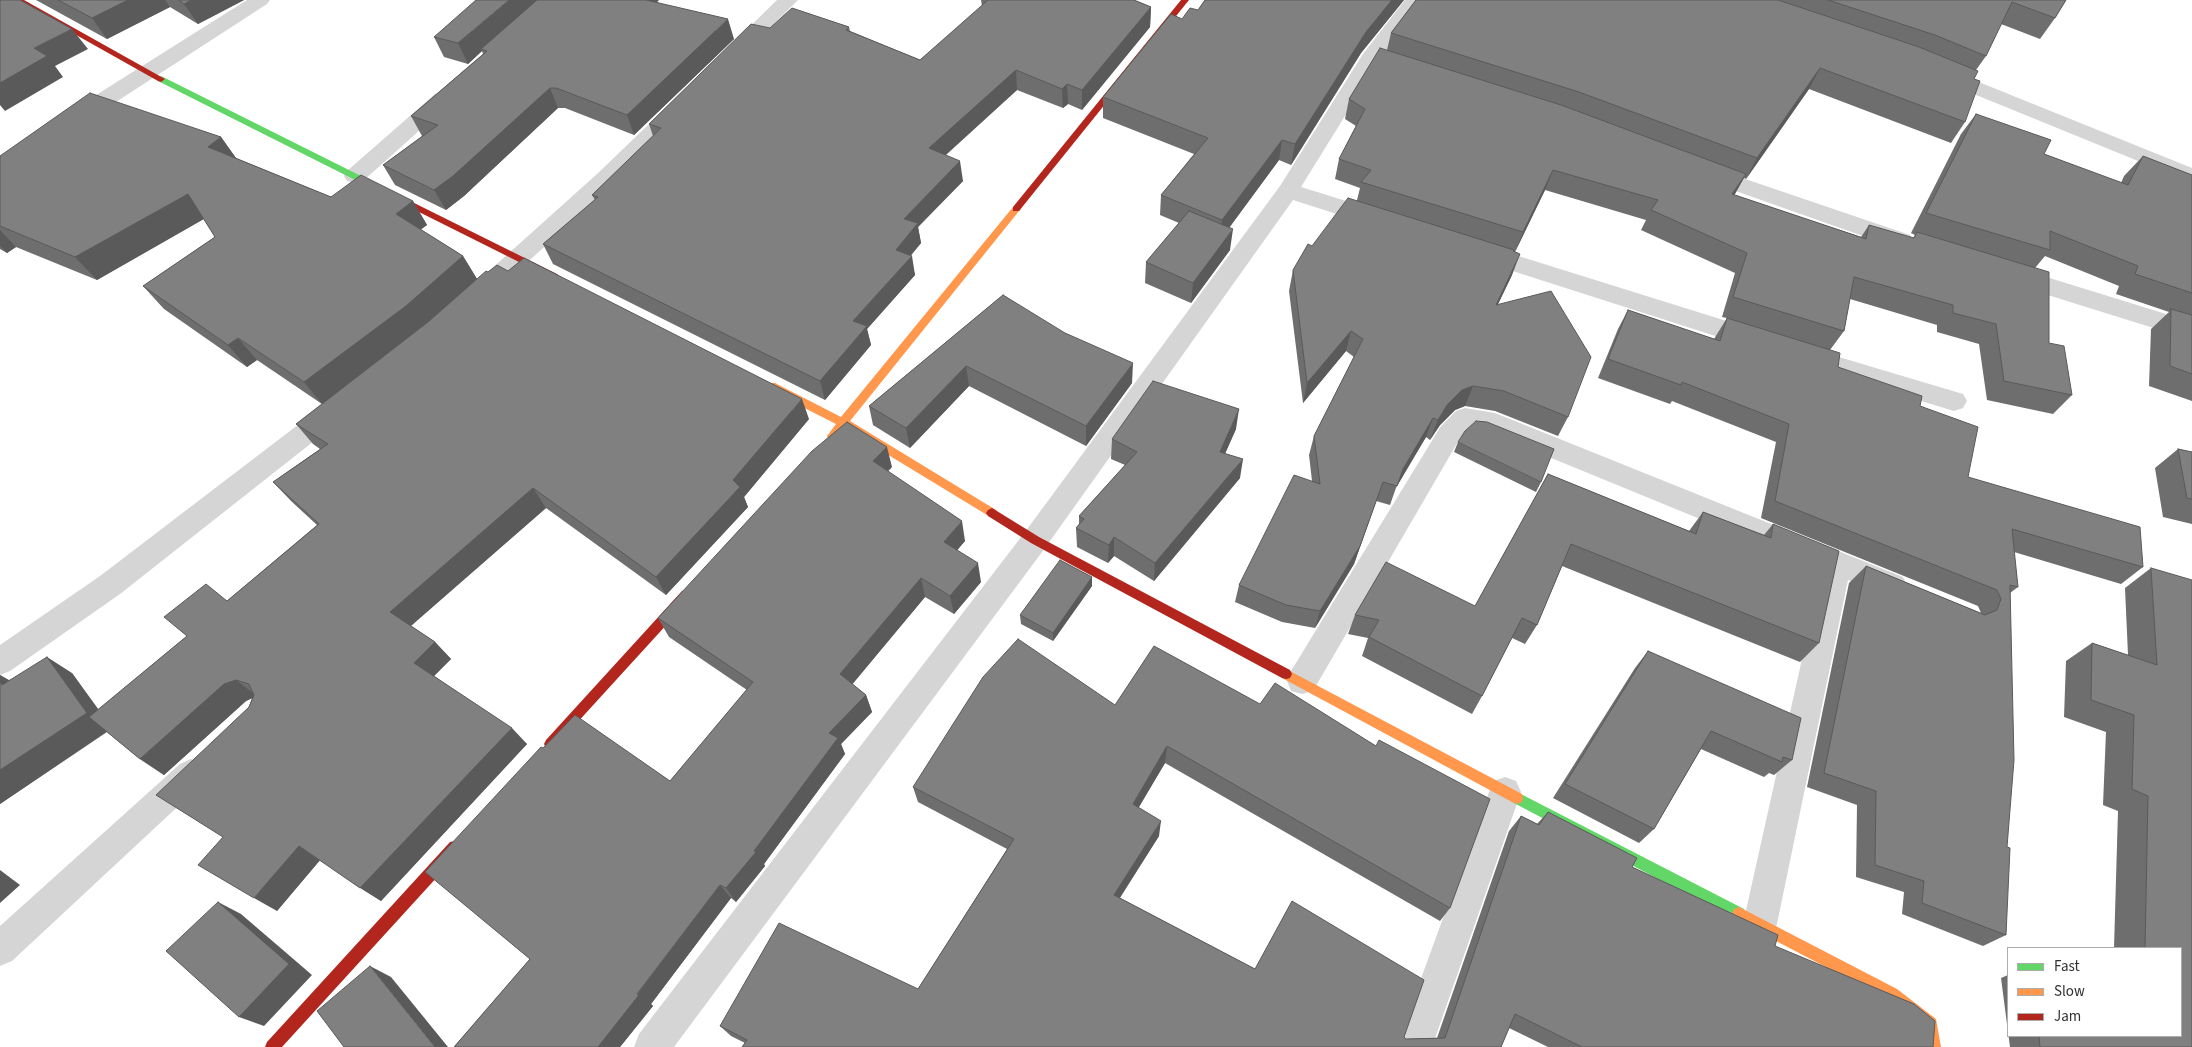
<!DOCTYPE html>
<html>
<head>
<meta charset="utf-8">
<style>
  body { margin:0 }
  #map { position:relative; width:2192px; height:1047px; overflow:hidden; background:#fff; font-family:"Source Sans 3",sans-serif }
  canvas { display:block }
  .legend { position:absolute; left:2007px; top:947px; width:175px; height:90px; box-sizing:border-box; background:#fff; border:1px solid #adadad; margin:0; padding:6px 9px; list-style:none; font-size:15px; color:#313131 }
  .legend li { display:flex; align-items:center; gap:10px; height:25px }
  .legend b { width:25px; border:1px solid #adadad }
</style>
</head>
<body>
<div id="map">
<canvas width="2192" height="1047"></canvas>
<ul class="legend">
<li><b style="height:6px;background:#63d668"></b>Fast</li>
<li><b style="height:6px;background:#ff974d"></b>Slow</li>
<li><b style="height:6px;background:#b3261e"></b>Jam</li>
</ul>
</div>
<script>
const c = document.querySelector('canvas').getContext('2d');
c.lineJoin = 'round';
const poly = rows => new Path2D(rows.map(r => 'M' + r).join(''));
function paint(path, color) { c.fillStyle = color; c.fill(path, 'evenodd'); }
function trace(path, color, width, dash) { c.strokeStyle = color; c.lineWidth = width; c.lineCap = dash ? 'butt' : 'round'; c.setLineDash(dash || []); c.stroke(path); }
paint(poly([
  [247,0,270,0,267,4,82,124,74,126,66,124,63,119,66,114,247,0],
  [777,0,798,0,741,57,734,59,727,57,724,53,727,49,777,0],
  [1405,0,1425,0,1379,61,1301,187,1385,213,1388,219,1385,225,1377,227,1293,200,1045,548,674,1047,634,1047,639,1034,1025,532,1280,186,1363,54,1405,0],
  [1944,68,2192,168,2192,183,1937,79,1934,74,1937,69,1944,68],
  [442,92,449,94,453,99,449,104,363,181,355,183,347,181,344,176,347,171,435,94,442,92],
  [680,99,687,101,691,106,687,111,613,184,485,301,477,304,469,301,465,295,469,289,597,174,673,101,680,99],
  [1704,165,1910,235,1914,241,1910,247,1902,249,1894,247,1696,177,1693,172,1696,167,1704,165],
  [1480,244,1765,333,1768,340,1765,347,1756,349,1472,258,1468,252,1472,246,1480,244],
  [2014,267,2192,322,2192,340,2006,282,2002,276,2006,270,2014,267],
  [1802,346,1963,394,1967,401,1963,408,1954,411,1793,362,1790,355,1793,348,1802,346],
  [333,402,342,405,346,412,342,419,120,594,10,671,0,675,0,645,100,576,324,405,333,402],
  [1465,408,1495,413,1903,577,1907,586,1903,595,1893,598,1848,580,1777,924,1772,936,1760,941,1748,936,1743,924,1822,569,1483,430,1471,429,1459,440,1313,691,1302,694,1291,691,1287,681,1291,671,1441,426,1456,411,1465,408],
  [191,759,202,764,207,774,202,784,12,961,0,966,0,926,180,764,191,759],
  [1505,777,1516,781,1521,792,1432,1047,1396,1047,1489,792,1494,781,1505,777]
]), '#d5d5d5');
paint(poly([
  [161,76,391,191,393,193,391,195,385,195,158,81,157,79,161,76],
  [1517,792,1744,909,1746,914,1744,919,1739,921,1734,919,1512,802,1511,798,1512,794,1517,792]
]), '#63d668');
paint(poly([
  [1016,206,1021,209,1019,211,850,421,996,510,998,513,996,516,992,518,844,428,836,439,828,439,827,436,836,424,767,389,766,386,767,383,775,383,841,417,1013,207,1016,206],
  [1286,669,1522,794,1523,798,1522,802,1517,804,1512,802,1282,678,1280,674,1282,670,1286,669],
  [1739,907,1897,989,1936,1019,1941,1047,1927,1047,1924,1028,1887,999,1734,919,1732,914,1734,909,1739,907]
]), '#ff974d');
paint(poly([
  [14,0,24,0,165,79,161,82,158,81,14,0],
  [1181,0,1189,0,1019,211,1013,211,1013,207,1181,0],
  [388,190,557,274,559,276,554,279,551,278,385,195,383,193,388,190],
  [992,508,1039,537,1290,670,1292,674,1290,678,1286,679,1282,678,1031,543,988,516,986,513,988,510,992,508],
  [686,590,690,591,692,595,690,599,554,748,550,750,546,748,544,744,546,740,682,591,686,590],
  [455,841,460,842,462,847,460,852,282,1047,265,1047,267,1042,450,842,455,841]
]), '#b3261e');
paint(poly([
  [36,0,244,0,198,24,170,7,107,39],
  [981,0,1134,0,1151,7,1150,27,1082,110,1068,104,1063,108,1017,90,946,155,963,181,918,227,921,243,910,256,915,275,867,329,871,345,825,400,553,264,543,244,595,200,592,195,653,136,649,124,770,28,849,27,850,31,920,60,982,6],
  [1205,0,1404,0,1361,53,1291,165,1279,160,1229,228,1230,250,1191,303,1145,283,1146,262,1179,223,1160,215,1161,195,1194,154,1103,118,1103,97,1182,19,1198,10],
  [1416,0,2066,0,2055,18,2040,39,2001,24,1986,56,1976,70,1965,122,1951,143,1809,89,1746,179,1744,178,1734,195,1861,237,1869,225,1913,238,1915,235,1911,233,1961,134,1976,114,2044,154,2121,183,2124,176,2143,156,2192,175,2192,401,2149,386,2151,329,2169,312,2116,294,2119,286,2045,256,2035,268,2049,343,2072,395,2053,414,1987,400,1979,344,1937,332,1937,325,1850,299,1844,331,1830,350,1838,367,1920,406,1968,477,2143,567,2121,584,2014,552,2018,587,2010,593,2006,935,1983,946,1902,914,1904,892,1856,877,1857,805,1807,787,1849,583,1866,566,1981,613,1978,606,1761,518,1776,442,1672,401,1670,404,1598,378,1618,329,1628,310,1714,339,1727,318,1722,317,1735,273,1641,230,1646,220,1545,190,1515,252,1512,275,1498,304,1568,417,1558,436,1495,411,1465,406,1455,410,1440,425,1430,440,1426,437,1397,485,1390,505,1376,501,1354,564,1315,628,1282,622,1235,602,1239,585,1312,481,1309,455,1314,436,1354,357,1346,351,1303,403,1289,291,1293,270,1312,246,1357,200,1360,188,1335,179,1339,159,1356,126,1345,119,1349,99,1387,50,1391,33],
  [657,2,734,39,634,135,565,108,558,108,464,196,446,210,395,185,383,165,422,136,411,116,483,54,482,51,468,64,444,57,434,37],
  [221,137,236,158,331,197,413,201,427,225,420,229,463,256,477,279,488,272,508,271,809,419,744,497,748,507,666,595,546,508,411,626,435,642,451,659,434,676,527,744,381,901,320,860,277,911,223,837,249,707,252,698,246,701,164,775,140,759,107,732,0,804,0,675,9,680,72,673,98,710,187,636,227,601,317,525,291,501,273,482,320,449,313,444,296,424,322,404,257,360,247,367,164,309,143,286,215,237,204,219,97,280,16,247,7,253,0,249,0,156],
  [1003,295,1132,383,1086,446,969,386,910,448,873,425,869,406],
  [1236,429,1225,454,1240,478,1154,581,1114,556,1108,563,1077,547,1076,528,1079,524,1079,516,1125,465,1111,459,1112,439],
  [1458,442,1541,482,1536,492,1454,452],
  [2178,449,2192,452,2192,524,2163,517,2155,468],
  [892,467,888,471,965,541,957,550,981,582,954,614,925,597,852,684,866,695,872,712,841,744,845,754,764,864,765,866,736,902,731,898,651,1004,653,1006,620,1047,454,1047,530,959,670,781,747,690,669,637,658,618],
  [1548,474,1689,531,1703,512,1764,535,1773,524,1819,643,1800,662,1562,566,1537,625,1525,644,1512,638,1482,696,1472,714,1362,656,1368,638,1348,634,1355,615,1475,606],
  [2151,568,2192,1047,2010,1047,2001,978,2008,975,2008,1036,2181,1036,2181,948,2114,948,2118,811,2103,805,2106,732,2064,717,2066,661,2092,643,2128,655,2125,588],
  [1092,577,1092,586,1053,641,1021,624,1020,615],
  [1648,651,1792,760,1774,775,1769,773,1764,777,1701,749,1654,829,1639,843,1553,798,1635,668],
  [1115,705,1450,908,1440,921,1165,763,1138,808,1159,836,1120,898,1255,969,1404,1037,1406,1039,1437,1038,1509,831,1521,816,1537,824,1548,812,1632,867,1775,946,1933,1047,1548,1047,1509,1028,1501,1047,745,1043,731,1036,720,1026,918,989,1007,849,918,802,913,787]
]), '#6e6e6e');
paint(poly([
  [128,0,165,0,170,7,107,39,92,18],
  [191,0,244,0,198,24,184,4],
  [509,0,541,0,481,49,482,51,468,64,458,43],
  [637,0,659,0,643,18],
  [1392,0,1404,0,1361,53,1291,165,1295,144,1366,32],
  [1151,7,1150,27,1082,110,1082,90],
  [728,19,734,39,634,135,627,115],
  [72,29,88,49,55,66,63,77,5,111,0,105,0,83,34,48],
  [1820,68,1809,89,1746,179,1757,158],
  [1016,70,1017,90,931,168,929,148],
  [1067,84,1068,104,1063,108,1062,89],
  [550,88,558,108,464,196,446,210,434,190],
  [221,137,238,161,208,147],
  [1282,140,1279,160,1220,240,1222,220],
  [960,161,963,181,918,227,921,243,900,269,896,250,904,219],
  [1553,170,1545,190,1515,252,1523,232],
  [1746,174,1735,194,1721,214,1732,194],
  [188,194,207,217,97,280,75,257],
  [413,201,427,225,410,238,396,214],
  [1233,229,1230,250,1191,303,1193,283],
  [0,230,16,247,7,253,0,246],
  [1520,254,1512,275,1488,325,1496,305],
  [463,256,477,279,421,329,322,404,304,382],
  [912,256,915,275,867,329,871,345,825,400,820,381,853,321],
  [1351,331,1346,351,1303,403,1307,383],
  [238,338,257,360,247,367,228,345],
  [1133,363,1132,383,1086,446,1086,426],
  [966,366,969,386,910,448,906,428],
  [1473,386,1465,406,1455,410,1440,425,1430,440,1438,420,1447,405,1462,390],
  [802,399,809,419,744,497,748,507,666,595,656,577,733,480],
  [1239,409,1236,429,1217,471,1220,452],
  [1433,418,1426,437,1396,488,1403,469],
  [887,447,892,467,878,481,873,461],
  [1243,459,1240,478,1154,581,1155,563],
  [1383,482,1354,564,1315,628,1320,611],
  [533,488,546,508,407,629,390,612],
  [962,521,965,541,948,561,944,542],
  [1114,537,1114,556,1108,563,1109,545],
  [978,563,981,582,954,614,950,596],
  [1092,577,1092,586,1053,641,1053,633],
  [921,578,925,597,846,692,840,674],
  [435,642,451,659,430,680,414,663],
  [47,657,72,673,112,728,0,804,0,770],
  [0,675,20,687,2,685,0,681],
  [236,680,257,696,246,701,164,775,140,759,224,684],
  [866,695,872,712,841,744,845,754,764,864,765,866,736,902,726,888,754,851,829,733],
  [512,728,527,744,381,901,360,888],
  [1167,746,1165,763,1132,819,1133,804],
  [1161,821,1159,836,1113,908,1114,895],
  [299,846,321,859,277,911,254,898],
  [0,870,20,885,0,903],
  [720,885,731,898,651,1004,653,1006,620,1047,598,1047],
  [218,902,241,914,312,975,264,1026,239,1017],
  [370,966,391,977,448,1047,435,1047]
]), '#5a5a5a');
const building = poly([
  [0,0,20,0,72,29,34,48,47,56,0,83,0,0],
  [58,0,128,0,92,18,58,0],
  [179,0,191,0,184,4,179,0],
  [476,0,509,0,458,43,434,37,476,0],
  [537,0,646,0,728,19,627,115,556,88,550,88,453,176,434,190,383,165,438,125,411,116,487,51,481,49,537,0],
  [988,0,1134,0,1151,7,1082,90,1067,84,1062,89,1016,70,929,148,960,161,904,219,918,223,896,250,912,256,853,321,867,326,820,381,543,244,598,197,592,195,661,128,649,124,751,24,770,28,792,8,849,27,846,30,920,60,988,0],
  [1205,0,1392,0,1366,32,1295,144,1282,140,1222,220,1161,195,1208,138,1103,97,1171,14,1182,19,1190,8,1198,10,1205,0],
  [1416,0,1778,0,1919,47,1978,71,1974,79,1980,81,1965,122,1820,68,1757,158,1579,92,1391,33,1416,0],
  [1828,0,2066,0,2055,18,2012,2,1986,56,1935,35,1828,0],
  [1380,48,1561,105,1746,174,1732,194,1866,239,1869,225,1914,238,1917,232,2049,272,2049,343,2064,346,2072,395,2004,381,1996,324,1953,313,1953,305,1854,277,1844,331,1733,297,1747,253,1651,210,1658,200,1553,170,1523,232,1361,182,1371,170,1339,159,1365,109,1349,99,1380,48],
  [90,93,221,137,208,147,331,197,361,175,413,201,396,214,463,256,406,306,304,382,238,338,228,345,143,286,215,237,188,194,75,257,0,226,0,156,90,93],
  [1976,114,2051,140,2044,154,2128,185,2143,156,2192,175,2192,293,2135,274,2138,266,2050,231,2050,250,1926,213,1976,114],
  [1348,198,1514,250,1513,251,1520,254,1496,305,1551,291,1591,357,1568,417,1504,391,1473,386,1462,390,1447,405,1438,420,1433,418,1403,469,1397,486,1383,482,1360,546,1320,611,1286,605,1239,585,1294,475,1320,484,1314,436,1363,339,1351,331,1307,383,1293,270,1308,244,1312,246,1348,198],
  [1189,211,1233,229,1193,283,1146,262,1189,211],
  [524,258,802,399,733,480,740,487,656,577,533,488,390,612,435,642,414,663,512,728,360,888,299,846,254,898,198,865,223,837,156,795,249,707,254,695,249,684,236,680,224,684,140,759,89,717,187,636,164,617,206,584,227,601,319,524,273,482,328,444,296,424,428,322,486,271,488,272,497,265,508,271,524,258],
  [1003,295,1065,333,1133,363,1086,426,966,366,906,428,869,406,1003,295],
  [2171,309,2192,315,2192,374,2170,366,2171,309],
  [1628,310,1720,341,1727,318,1840,353,1838,367,1922,396,1920,406,1978,427,1968,477,2140,527,2143,567,2012,529,2018,587,2010,585,2014,760,2007,847,2010,848,2006,935,1922,903,1924,881,1875,865,1876,791,1824,773,1866,566,1985,615,1997,610,2001,599,1997,590,1775,501,1789,424,1682,382,1681,385,1608,359,1628,310],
  [1153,381,1239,409,1220,452,1243,459,1155,563,1114,537,1109,545,1076,528,1084,519,1079,516,1137,452,1112,439,1153,381],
  [1476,421,1487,422,1554,449,1541,482,1458,442,1465,431,1476,421],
  [847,422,887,447,873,461,962,521,944,542,978,563,950,596,921,578,840,674,866,695,829,733,838,738,754,851,756,852,726,888,720,885,637,994,639,995,598,1047,454,1047,530,959,425,872,541,747,543,748,575,715,670,781,753,682,658,618,812,451,847,422],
  [2178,449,2192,452,2192,499,2187,498,2178,449],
  [1548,474,1696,534,1703,512,1771,538,1773,524,1839,551,1819,643,1571,544,1537,625,1522,618,1482,696,1369,637,1379,620,1355,615,1386,562,1475,606,1548,474],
  [1060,560,1092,577,1053,633,1020,615,1060,560],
  [2151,568,2192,580,2192,1047,2040,1047,2039,1036,2181,1036,2181,948,2145,948,2148,796,2132,789,2134,715,2091,700,2092,643,2157,665,2151,568],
  [1018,639,1115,705,1154,646,1260,704,1275,683,1376,746,1379,740,1490,799,1450,908,1167,746,1133,804,1161,821,1114,895,1255,969,1292,901,1424,980,1404,1037,1406,1039,1445,1038,1521,816,1539,825,1548,812,1637,858,1632,867,1778,935,1775,946,1914,1004,1935,1021,1933,1047,1582,1047,1515,1014,1501,1047,742,1047,747,1040,720,1026,779,923,918,989,1014,839,913,787,983,677,1018,639],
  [1648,651,1801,718,1792,760,1783,757,1782,762,1711,731,1654,829,1565,784,1648,651],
  [47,657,87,713,0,770,0,681,2,685,47,657],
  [218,902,289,964,239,1017,166,951,218,902],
  [370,966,435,1047,344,1047,317,1011,370,966]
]);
paint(building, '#808080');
trace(building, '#5a5a5a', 1);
</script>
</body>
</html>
